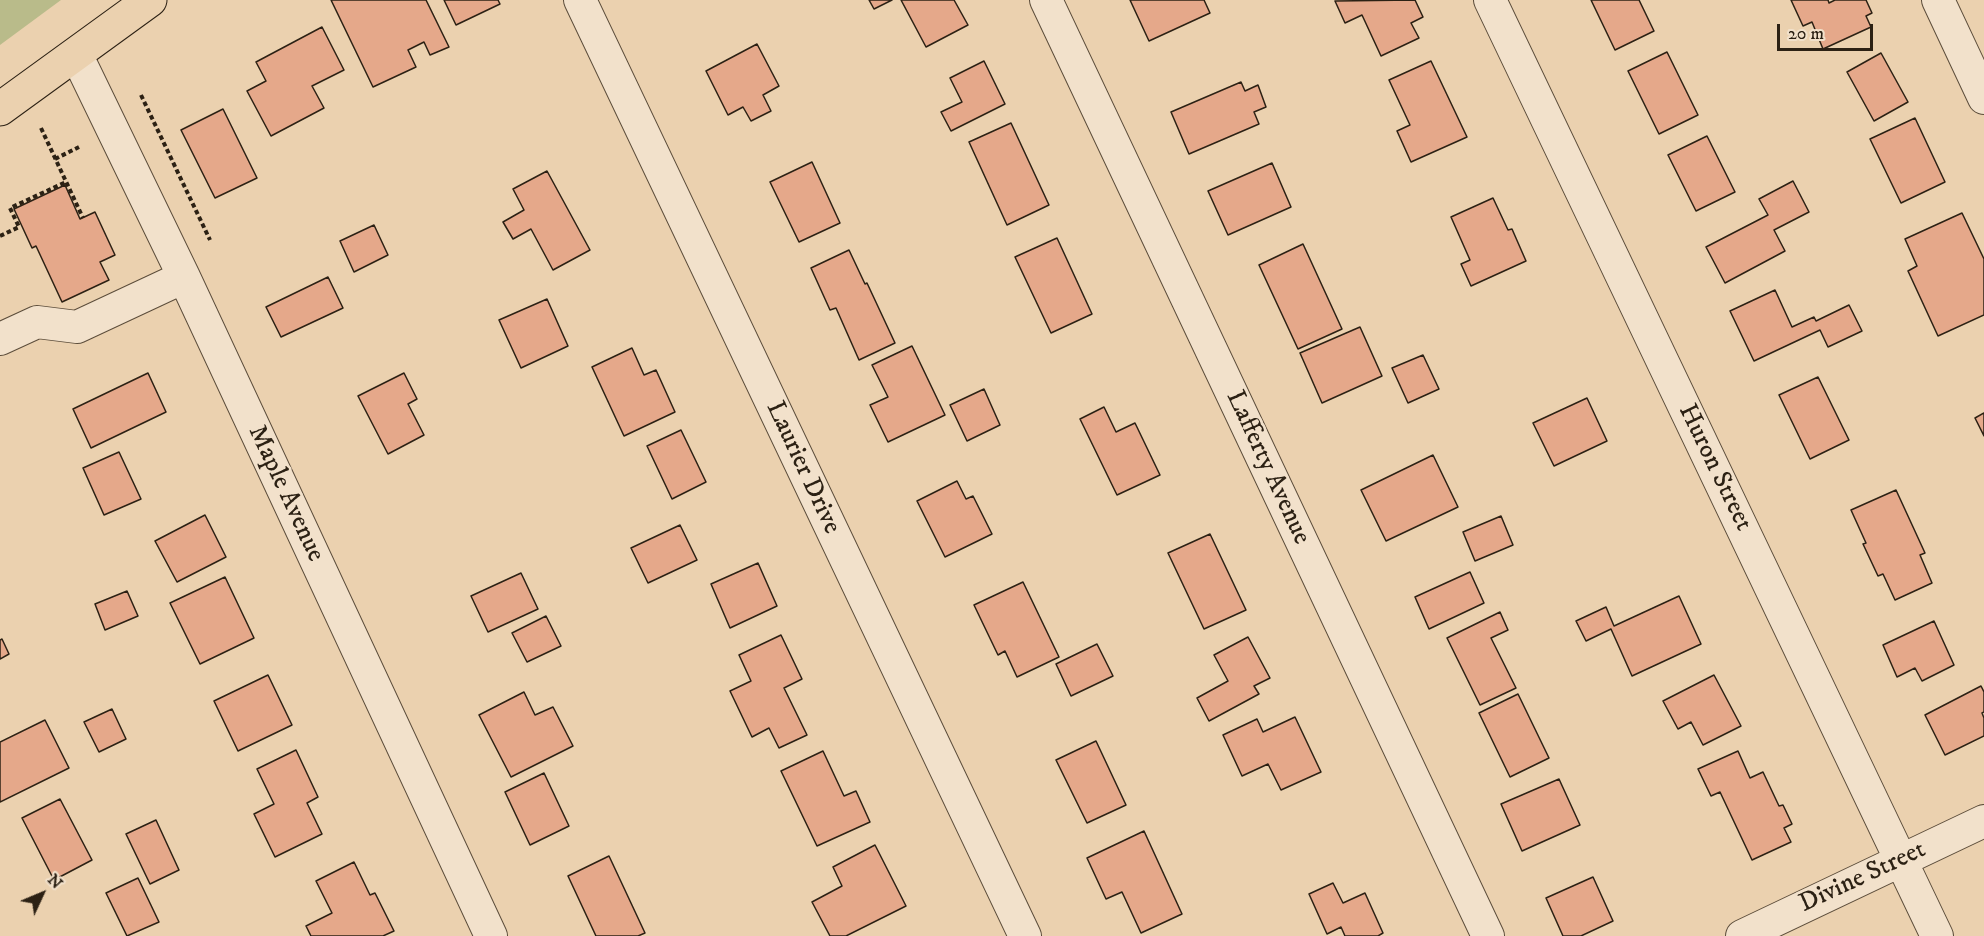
<!DOCTYPE html>
<html>
<head>
<meta charset="utf-8">
<style>
  body { margin:0 }
  #map { position:relative; width:1984px; height:936px; overflow:hidden; background:#ebd1af; font-family:"IM FELL DW Pica",serif }
  canvas { display:block }
  .north { position:absolute; left:12px; top:864px; width:60px; height:60px; -webkit-text-stroke:4px #f2e1cb; paint-order:stroke; rotate:46deg; font-size:16px; font-weight:700; line-height:24px; text-align:center; color:#2c2114 }
  .north::after { content:''; display:block; margin:auto; width:21px; height:27px; background:#2c2114; clip-path:polygon(50% 0,100% 100%,50% 72%,0 100%) }
  .scale { position:absolute; left:1777px; top:24px; width:96px; height:27px; box-sizing:border-box; border:3px solid #2c2114; border-top:0; padding-left:8px; font-size:18px; line-height:21px; white-space:nowrap; color:#2c2114; -webkit-text-stroke:4px #f2e1cb; paint-order:stroke }
</style>
</head>
<body>
<div id="map">
<canvas width="1984" height="936"></canvas>
<div class="north">N</div>
<div class="scale">20 m</div>
</div>
<script>
const c = document.querySelector('canvas').getContext('2d');
c.lineJoin = 'round';
function paint(path, color) { c.fillStyle = color; c.fill(path, 'evenodd'); }
const poly = rows => new Path2D(rows.map(r => 'M' + r).join(''));
function trace(path, color, width, dash) { c.strokeStyle = color; c.lineWidth = width; c.lineCap = dash ? 'butt' : 'round'; c.setLineDash(dash || []); c.stroke(path); }
function drawText(font, color, halo, rows, align = 'center') {
  c.font = font + ' "IM FELL DW Pica",serif'; c.lineWidth = 5; c.setLineDash([]); c.textBaseline = 'middle'; c.strokeStyle = halo; c.fillStyle = color; for (const [text, x, y, turn = 0] of rows) {
    c.save(); c.translate(x, y); c.rotate((+turn || 0) * Math.PI / 180); c.textAlign = isNaN(turn) ? turn : align; if (halo) c.strokeText(text, 0, 0); c.fillText(text, 0, 0); c.restore();
  }
}
paint(poly([
  [0,0,61,0,0,45]
]), '#b9bb8a');
const building = poly([
  [331,0,426,0,449,47,430,55,424,42,408,50,416,67,373,87,331,0],
  [444,0,498,0,500,4,456,25,444,0],
  [869,0,892,0,874,9,869,0],
  [901,0,954,0,968,25,926,47,901,0],
  [1130,0,1204,0,1210,13,1149,41,1130,0],
  [1415,0,1423,17,1411,23,1419,38,1381,56,1362,15,1345,23,1335,1,1415,0],
  [1591,0,1639,0,1654,31,1615,50,1591,0],
  [1791,0,1828,0,1829,3,1835,0,1866,0,1872,13,1866,16,1871,27,1823,49,1812,22,1803,26,1791,0],
  [322,27,344,70,312,86,324,108,271,136,247,91,266,81,256,62,322,27],
  [757,44,779,86,763,95,771,111,751,121,743,107,728,115,706,71,757,44],
  [1667,52,1698,115,1659,134,1628,71,1667,52],
  [1881,53,1908,102,1874,121,1847,72,1881,53],
  [984,61,1005,104,951,131,941,112,962,102,950,78,984,61],
  [1431,61,1467,137,1411,162,1397,131,1410,125,1389,80,1431,61],
  [1241,82,1245,91,1258,85,1266,107,1254,112,1259,124,1189,154,1171,112,1241,82],
  [223,109,257,178,215,198,181,130,223,109],
  [1915,118,1945,182,1901,203,1870,139,1915,118],
  [1011,123,1049,205,1007,225,969,142,1011,123],
  [1707,136,1735,192,1696,211,1668,155,1707,136],
  [812,162,840,223,799,242,770,182,812,162],
  [1272,163,1291,207,1228,235,1208,191,1272,163],
  [547,171,590,250,553,270,531,229,513,239,503,222,524,210,513,189,547,171],
  [1793,181,1809,212,1774,230,1785,251,1725,283,1706,247,1768,215,1759,199,1793,181],
  [65,185,80,219,95,212,115,255,100,262,109,280,62,302,36,246,32,248,14,209,65,185],
  [1493,198,1508,230,1512,229,1526,261,1471,286,1461,264,1470,260,1451,217,1493,198],
  [1962,213,1984,259,1984,315,1938,336,1908,271,1917,266,1905,239,1962,213],
  [374,225,388,255,354,272,340,241,374,225],
  [1057,238,1092,314,1051,333,1015,257,1057,238],
  [1303,244,1342,329,1298,349,1259,265,1303,244],
  [849,250,865,284,867,283,895,343,859,360,836,308,830,310,811,268,849,250],
  [328,277,343,308,281,337,266,307,328,277],
  [1775,290,1792,327,1814,317,1816,321,1849,305,1862,331,1828,347,1820,330,1754,361,1730,311,1775,290],
  [547,299,568,346,521,368,499,320,547,299],
  [1360,327,1382,376,1322,403,1300,353,1360,327],
  [912,346,945,415,888,442,870,405,888,397,872,365,912,346],
  [632,348,644,375,656,370,675,412,624,436,592,367,632,348],
  [1423,355,1439,389,1408,403,1392,368,1423,355],
  [148,373,166,412,91,448,73,409,148,373],
  [404,373,417,399,408,404,424,435,388,454,358,396,404,373],
  [1818,377,1849,440,1810,459,1779,395,1818,377],
  [984,389,1000,425,967,441,950,405,984,389],
  [1587,398,1607,441,1554,466,1533,423,1587,398],
  [1104,407,1116,432,1135,423,1160,475,1117,495,1080,419,1104,407],
  [1984,413,1984,436,1975,418,1984,413],
  [681,430,706,482,672,499,647,446,681,430],
  [119,452,141,499,104,515,83,468,119,452],
  [1433,455,1458,507,1386,541,1361,490,1433,455],
  [957,481,966,499,973,496,992,534,945,557,917,501,957,481],
  [1896,490,1925,553,1920,555,1932,583,1895,600,1883,574,1878,576,1863,544,1866,543,1851,510,1896,490],
  [205,515,226,557,177,582,155,541,205,515],
  [1501,516,1513,545,1475,561,1463,532,1501,516],
  [680,525,697,560,648,583,631,548,680,525],
  [1210,534,1246,610,1204,629,1168,553,1210,534],
  [758,563,777,606,730,628,711,584,758,563],
  [1470,572,1484,603,1429,629,1415,597,1470,572],
  [521,573,538,609,488,632,471,596,521,573],
  [225,577,254,638,200,664,170,603,225,577],
  [1023,582,1059,657,1017,677,1005,651,998,655,974,605,1023,582],
  [127,591,138,616,105,630,95,604,127,591],
  [1679,596,1701,644,1632,676,1611,629,1586,641,1576,621,1606,607,1614,626,1679,596],
  [1500,612,1508,630,1491,638,1516,688,1480,705,1447,638,1500,612],
  [546,616,561,646,527,662,512,633,546,616],
  [1934,621,1954,665,1922,681,1915,668,1897,677,1883,645,1934,621],
  [781,635,802,679,784,688,807,735,779,748,769,728,752,737,730,691,751,681,739,655,781,635],
  [1248,637,1270,678,1254,686,1259,694,1209,721,1197,698,1228,681,1214,655,1248,637],
  [2,639,9,654,0,659,0,640,2,639],
  [1097,644,1113,676,1071,696,1056,664,1097,644],
  [268,675,292,725,238,751,214,701,268,675],
  [1714,675,1741,726,1703,745,1691,722,1678,729,1663,701,1714,675],
  [1981,686,1984,692,1984,712,1982,713,1984,718,1984,736,1945,755,1925,715,1981,686],
  [524,692,535,715,553,707,573,746,511,777,479,715,524,692],
  [1518,694,1549,758,1510,777,1479,713,1518,694],
  [112,709,126,739,99,752,84,722,112,709],
  [1295,717,1321,772,1281,790,1268,764,1242,776,1223,735,1257,719,1263,732,1295,717],
  [45,720,69,768,0,802,0,742,45,720],
  [1096,741,1126,805,1087,823,1056,760,1096,741],
  [296,750,318,797,307,803,322,834,275,857,254,814,274,804,257,769,296,750],
  [823,751,844,796,856,791,870,822,817,846,781,771,823,751],
  [1738,751,1750,778,1763,772,1779,806,1783,805,1792,824,1784,828,1791,842,1752,860,1720,792,1711,796,1698,769,1738,751],
  [544,773,569,826,530,845,505,792,544,773],
  [1559,779,1580,825,1522,851,1501,804,1559,779],
  [60,799,92,860,54,880,22,818,60,799],
  [156,820,179,870,150,884,126,834,156,820],
  [1144,831,1182,914,1141,933,1122,892,1106,899,1087,858,1144,831],
  [875,845,906,906,846,936,830,936,812,902,842,886,833,867,875,845],
  [609,856,645,933,638,936,596,936,568,876,609,856],
  [354,862,370,895,375,893,394,931,383,936,311,936,306,926,332,913,316,881,354,862],
  [1593,877,1613,921,1581,936,1563,936,1546,898,1593,877],
  [138,878,159,922,127,936,106,893,138,878],
  [1333,883,1343,903,1365,893,1383,933,1378,936,1345,936,1341,927,1327,934,1309,894,1333,883]
]);
paint(building, '#e5a88a');
trace(building, '#2c2114', 1.5);
const minor = poly([
  [580,0,1025,936],
  [1046,0,1488,936],
  [1490,0,1937,936],
  [1938,0,1984,98],
  [76,54,184,277,491,936],
  [0,339,37,322,77,327,184,277],
  [1742,936,1984,821]
]);
const major = poly([
  [0,109,150,0]
]);
trace(minor, '#5c4d3b', 34);
trace(major, '#2c2114', 35);
trace(poly([
  [141,95,210,240],
  [41,128,83,218],
  [55,159,79,147],
  [0,236,19,227,10,208,66,182]
]), '#2c2114', 4, [4.5, 3]);
trace(minor, '#f2e1cb', 32);
trace(major, '#ebd1af', 33);
drawText('26px', '#2c2114', '#f2e1cb', [
  ["Laurier Drive",802,468,65],
  ["Lafferty Avenue",1267,468,65],
  ["Huron Street",1714,468,64],
  ["Maple Avenue",285,494,65],
  ["Divine Street",1863,878,-25]
]);
</script>
</body>
</html>
